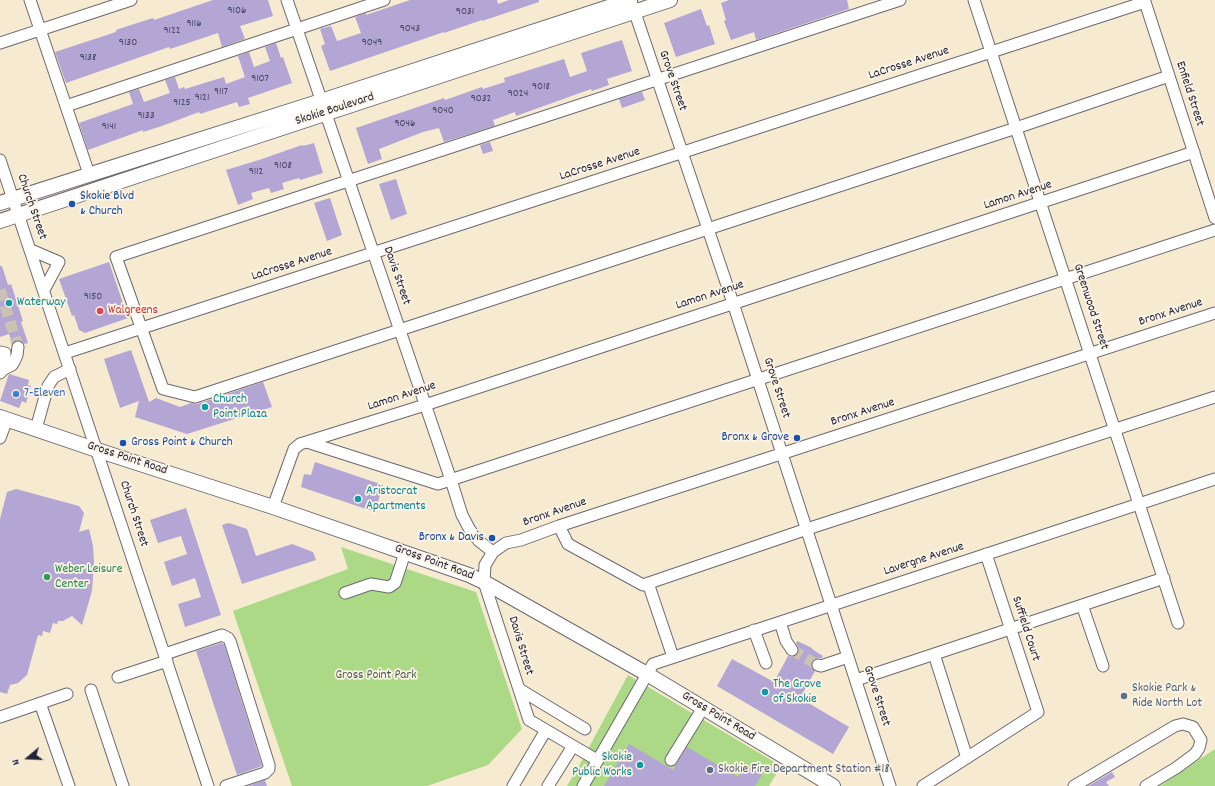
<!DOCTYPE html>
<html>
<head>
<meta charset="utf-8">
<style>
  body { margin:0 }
  #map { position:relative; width:1215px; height:786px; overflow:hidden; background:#f6ead1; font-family:Dekko,sans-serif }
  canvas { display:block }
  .north { position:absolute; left:8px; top:738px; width:40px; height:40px; -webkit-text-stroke:3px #fcf5e5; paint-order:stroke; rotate:251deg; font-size:11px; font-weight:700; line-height:16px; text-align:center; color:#22223b }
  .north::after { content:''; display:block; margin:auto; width:14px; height:18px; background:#22223b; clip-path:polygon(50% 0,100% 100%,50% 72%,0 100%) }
</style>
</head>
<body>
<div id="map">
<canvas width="1215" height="786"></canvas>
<div class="north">N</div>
</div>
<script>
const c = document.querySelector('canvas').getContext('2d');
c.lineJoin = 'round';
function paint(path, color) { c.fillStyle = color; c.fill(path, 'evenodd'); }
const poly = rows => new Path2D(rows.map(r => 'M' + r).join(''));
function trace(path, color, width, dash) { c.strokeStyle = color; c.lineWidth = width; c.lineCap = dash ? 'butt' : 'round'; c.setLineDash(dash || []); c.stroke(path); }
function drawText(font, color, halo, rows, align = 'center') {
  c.font = font + ' Dekko,sans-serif'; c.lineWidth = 3.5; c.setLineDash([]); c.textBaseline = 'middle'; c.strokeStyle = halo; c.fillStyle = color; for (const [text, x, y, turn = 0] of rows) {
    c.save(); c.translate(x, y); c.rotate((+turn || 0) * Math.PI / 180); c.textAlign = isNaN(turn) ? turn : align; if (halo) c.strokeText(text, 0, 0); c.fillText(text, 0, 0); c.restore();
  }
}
paint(poly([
  [341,547,476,592,522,729,488,765,427,786,292,786,233,611,348,569],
  [628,675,781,766,769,786,567,786,580,764],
  [1215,749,1215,786,1160,786]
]), '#abd986');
paint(poly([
  [213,0,268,0,273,16,240,26,245,39,222,47,218,33,170,49,169,47,66,83,55,52,116,32,116,30,131,25,153,18,154,20],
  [410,0,497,0,498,4,509,0,539,0,539,2,482,21,482,20,444,33,444,32,330,71,321,46,325,44,320,29,331,26,337,41,361,33,355,17,366,13,366,15],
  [729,0,847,0,849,9,756,40,754,32,731,40,724,21,726,20,721,3],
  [701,9,707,26,709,25,715,44,676,57,664,23],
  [622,40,632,71,607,79,609,85,592,91,591,89,516,116,515,112,493,120,495,126,444,142,439,128,423,132,379,149,382,159,368,164,356,128,444,98,445,100,482,87,483,89,505,82,504,78,564,59,570,77,587,71,581,53],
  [276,43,281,58,283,57,292,83,248,98,250,104,239,107,237,102,200,114,199,112,162,126,143,132,143,130,88,150,79,123,133,104,129,92,139,89,144,102,170,93,165,80,175,77,179,89,184,87,185,89,224,77,226,84,245,77,238,56,249,52,254,67,270,61,265,47],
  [642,92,645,100,622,108,619,99],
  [490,142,493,151,483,154,480,145],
  [314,143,323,173,300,180,299,178,282,183,284,189,271,193,269,188,251,193,253,199,238,205,226,170,259,160,302,145,303,146],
  [396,179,407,214,391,220,379,184],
  [330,198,342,235,327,241,314,203],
  [109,262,128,318,85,333,79,330,74,315,72,316,59,279],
  [0,266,2,266,8,285,11,284,23,321,21,322,28,343,24,344,22,341,18,340,12,343,9,334,0,337],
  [131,350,149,402,156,398,180,407,191,403,197,404,263,382,272,407,187,434,135,417,139,401,120,408,104,359],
  [9,374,29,380,28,385,31,386,26,403,22,401,19,408,0,401],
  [315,462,383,485,375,512,301,487,304,474,311,475],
  [16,489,79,506,84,513,79,532,89,529,93,546,94,563,92,591,82,625,72,616,63,621,58,621,57,624,53,623,50,633,43,631,42,636,38,635,27,675,18,683,10,685,7,694,0,692,0,519,7,492],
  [186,508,221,615,185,627,178,604,201,597,195,578,172,586,164,562,187,554,181,536,158,543,150,520],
  [229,523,247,529,256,556,292,544,313,552,316,560,242,584,222,525],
  [797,641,812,648,812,649,823,656,822,658,816,658,812,662,811,667,815,671,800,698,849,727,833,754,717,686,732,659,774,682,788,656,793,657,798,653,799,649,796,643],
  [221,643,224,644,262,766,237,775,196,651],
  [629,744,673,770,687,747,738,777,745,765,762,775,755,786,604,786],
  [1112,772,1115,777,1106,782,1109,786,1088,786],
  [265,780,267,786,248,786]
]), '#b3a5d4');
trace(poly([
  [0,290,18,347],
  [792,650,818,665]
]), '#ccc2b3', 11, [11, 5.5]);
const minor = poly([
  [30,0,89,174],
  [287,0,451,480,462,515,470,530,479,541,493,552],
  [900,0,116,257,163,389,195,397,1016,128,1169,76],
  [974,0,1178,623],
  [632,4,733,303,890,786],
  [0,43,131,0],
  [66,106,384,0],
  [0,160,208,786],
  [31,250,59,262,44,290],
  [0,352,5,353,4,369,0,368],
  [65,353,1145,2,1215,218],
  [0,373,4,369,12,365,14,362,17,355,18,347],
  [36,429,48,386,54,377,70,369],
  [0,438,7,419],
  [307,442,438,484,1215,230],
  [273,507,294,449,300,444,425,405,1194,152],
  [559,526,568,544,643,585,807,529,1215,397],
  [648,583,673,657],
  [345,593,371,584,389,587,395,583,405,553],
  [1082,605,1103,666],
  [780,622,786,641,792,650],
  [754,630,766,663],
  [165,654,222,635,228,638,230,641,269,765,269,769,265,773,226,786],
  [934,654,967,758],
  [818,665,821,666,848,657],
  [118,677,167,661],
  [856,680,1164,578],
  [519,689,585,729],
  [91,690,123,786],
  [40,703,69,786],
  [0,717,67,694],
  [597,760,529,720,484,582,485,565,493,552,506,543,521,540,559,526,1215,313],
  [671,760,703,708],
  [513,786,546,730],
  [548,786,573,746],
  [583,786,653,664,1215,479],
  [923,786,1038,712,986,554],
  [1074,786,1175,726,1183,724,1193,727,1201,740,1199,748,1195,754,1176,768,1146,786]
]);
const major = poly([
  [0,203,321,101,630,0],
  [0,221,670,0],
  [0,417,97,450,273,507,469,575,484,582,647,674,833,786]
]);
trace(minor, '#6c6870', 13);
trace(major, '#6c6870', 16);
trace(minor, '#fff', 11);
trace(major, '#fff', 14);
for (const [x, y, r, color] of [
  [72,204,4,"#1a4fb4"],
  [9,303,4,"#0f9aa8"],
  [100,311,4,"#e0444e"],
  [16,394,4,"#3f7fe0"],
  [205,407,4,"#0f9aa8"],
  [797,438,4,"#1a4fb4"],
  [123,443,4,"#1a4fb4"],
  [358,499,4,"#0f9aa8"],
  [492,538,4,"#1a4fb4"],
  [47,577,4,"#2e9e5b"],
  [765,692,4,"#0f9aa8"],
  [1124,696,4,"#5c6f8a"],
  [640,765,4,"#0f9aa8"],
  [710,770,4,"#5c6f8a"]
]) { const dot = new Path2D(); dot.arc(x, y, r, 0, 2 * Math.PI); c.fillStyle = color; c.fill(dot); trace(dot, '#fcf5e5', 1.5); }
drawText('11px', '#464361', null, [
  ["9106",237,11],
  ["9031",465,12],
  ["9116",194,24],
  ["9043",410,29],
  ["9122",172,31],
  ["9130",128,43],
  ["9049",372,43],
  ["9138",88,58],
  ["9107",260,79],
  ["9018",541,87],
  ["9117",221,92],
  ["9024",518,94],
  ["9121",202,98],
  ["9032",481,99],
  ["9125",182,103],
  ["9040",443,111],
  ["9133",146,116],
  ["9046",405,124],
  ["9141",109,127],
  ["9108",283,166],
  ["9112",256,172],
  ["9150",93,297]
]);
drawText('13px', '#22223b', '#fcf5e5', [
  ["LaCrosse Avenue",909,64,-18],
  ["Grove Street",672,81,71],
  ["Enfield Street",1189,94,72],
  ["Skokie Boulevard",335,110,-18],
  ["LaCrosse Avenue",600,165,-18],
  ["Lamon Avenue",1018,196,-18],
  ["Church Street",31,207,71],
  ["LaCrosse Avenue",292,265,-18],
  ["Davis Street",396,276,71],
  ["Lamon Avenue",710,296,-18],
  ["Greenwood Street",1090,307,72],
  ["Bronx Avenue",1171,313,-18],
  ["Grove Street",776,388,72],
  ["Lamon Avenue",402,397,-18],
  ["Bronx Avenue",863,413,-18],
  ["Gross Point Road",127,459,18],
  ["Bronx Avenue",555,513,-19],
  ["Church Street",133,514,72],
  ["Lavergne Avenue",924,560,-18],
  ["Gross Point Road",434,563,20],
  ["Suffield Court",1025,629,72],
  ["Davis Street",520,646,73],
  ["Grove Street",876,696,72],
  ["Gross Point Road",718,717,31]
]);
drawText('13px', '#164399', '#fcf5e5', [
  ["Skokie Blvd",80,197],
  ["& Church",80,212],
  ["Bronx & Grove",789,438,"right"],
  ["Gross Point & Church",131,443],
  ["Bronx & Davis",484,538,"right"]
], 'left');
drawText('13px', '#0d838f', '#fcf5e5', [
  ["Waterway",17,303],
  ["Church",213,400],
  ["Point Plaza",213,415],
  ["Aristocrat",366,492],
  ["Apartments",366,507],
  ["The Grove",773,685],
  ["of Skokie",773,700],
  ["Skokie",632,758,"right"],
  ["Public Works",632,773,"right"]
], 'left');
drawText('13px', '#be3a42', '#fcf5e5', [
  ["Walgreens",108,311]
], 'left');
drawText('13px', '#366cbe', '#fcf5e5', [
  ["7-Eleven",24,394]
], 'left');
drawText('13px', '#27864d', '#fcf5e5', [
  ["Weber Leisure",55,570],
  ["Center",55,585]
], 'left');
drawText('13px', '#4b5952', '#fcf5e5', [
  ["Gross Point Park",376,676]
]);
drawText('13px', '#4e5e75', '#fcf5e5', [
  ["Skokie Park &",1132,689],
  ["Ride North Lot",1132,704],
  ["Skokie Fire Department Station #18",718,770]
], 'left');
</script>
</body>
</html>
